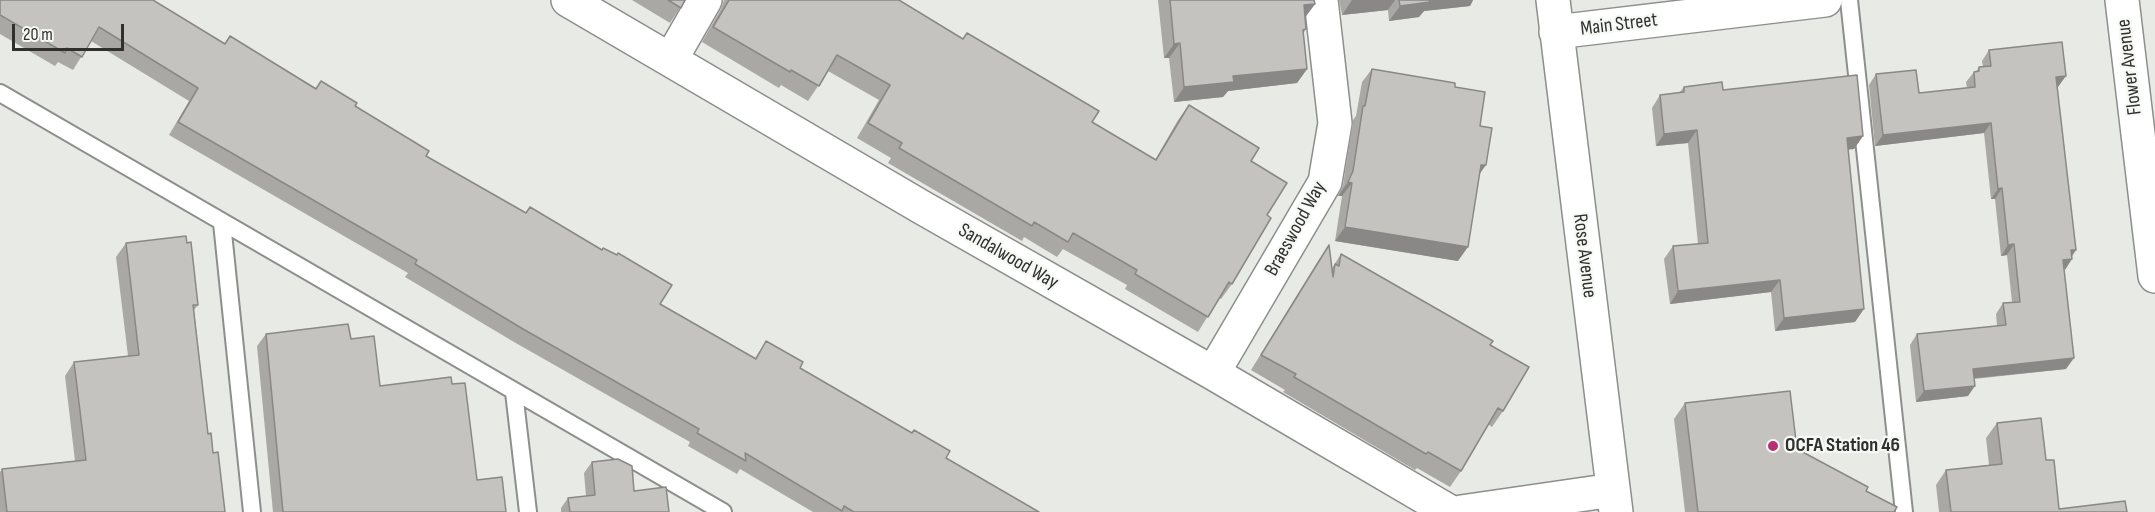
<!DOCTYPE html>
<html>
<head>
<meta charset="utf-8">
<style>
  body { margin:0 }
  #map { position:relative; width:2155px; height:512px; overflow:hidden; background:#e8eae6; font-family:"Sofia Sans Condensed",sans-serif }
  canvas { display:block }
  .scale { position:absolute; left:12px; top:24px; width:112px; height:27px; box-sizing:border-box; border:3px solid #30302f; border-top:0; padding-left:8px; font-size:18px; line-height:21px; white-space:nowrap; color:#30302f; -webkit-text-stroke:4px #f5f8f4; paint-order:stroke }
</style>
</head>
<body>
<div id="map">
<canvas width="2155" height="512"></canvas>
<div class="scale">20 m</div>
</div>
<script>
const c = document.querySelector('canvas').getContext('2d');
c.lineJoin = 'round';
const poly = rows => new Path2D(rows.map(r => 'M' + r).join(''));
function trace(path, color, width, dash) { c.strokeStyle = color; c.lineWidth = width; c.lineCap = dash ? 'butt' : 'round'; c.setLineDash(dash || []); c.stroke(path); }
function paint(path, color) { c.fillStyle = color; c.fill(path, 'evenodd'); }
function drawText(font, color, halo, rows, align = 'center') {
  c.font = font + ' "Sofia Sans Condensed",sans-serif'; c.lineWidth = 4.5; c.setLineDash([]); c.textBaseline = 'middle'; c.strokeStyle = halo; c.fillStyle = color; for (const [text, x, y, turn = 0] of rows) {
    c.save(); c.translate(x, y); c.rotate((+turn || 0) * Math.PI / 180); c.textAlign = isNaN(turn) ? turn : align; if (halo) c.strokeText(text, 0, 0); c.fillText(text, 0, 0); c.restore();
  }
}
const lane = poly([
  [1849,0,1904,512],
  [0,93,723,512],
  [222,223,252,512],
  [514,392,528,512]
]);
const street = poly([
  [568,0,923,208,1213,373,1450,512],
  [1553,0,1616,512],
  [2122,0,2155,276],
  [1556,32,1825,0],
  [671,59,705,0],
  [1213,373,1325,182,1335,123,1321,0],
  [1461,512,1613,490]
]);
trace(lane, '#8d8f8c', 20);
trace(street, '#8d8f8c', 36);
trace(lane, '#fff', 16);
trace(street, '#fff', 33);
paint(poly([
  [0,0,225,43,230,36,316,88,321,81,426,156,526,213,530,207,660,304,755,358,766,341,800,368,946,458,1039,512,813,512,740,469,737,474,688,446,690,442,514,342,405,277,408,273,169,135,189,101,91,41,73,70,58,62,55,66,0,34],
  [632,0,685,0,670,23],
  [724,0,899,0,963,39,967,33,1092,122,1155,160,1178,120,1189,105,1251,161,1267,215,1232,284,1221,299,1219,298,1198,332,1125,289,1127,285,1063,249,1057,257,1024,237,1022,241,888,163,891,158,857,138,879,100,828,71,808,101,781,85,779,88,702,42,721,9],
  [1158,0,1314,0,1315,4,1305,17,1306,29,1303,34,1307,69,1297,83,1228,91,1223,97,1174,102,1169,58,1164,58],
  [1339,0,1473,0,1470,6,1424,11,1419,17,1389,21,1388,10,1342,15],
  [1989,50,2058,87,2057,87,2076,250,2064,270,2066,369,1974,379,1968,396,1916,402,1910,345,1917,334,1997,326,1996,314,2003,303,2012,302,2007,255,2001,256,1995,199,1991,199,1984,133,1875,146,1869,85,1876,74,1919,93,1967,88,1966,82,1974,72,1976,72,1979,67,1983,67,1982,61],
  [1372,69,1455,87,1480,126,1479,175,1458,261,1335,241,1342,196,1338,196,1343,185,1353,120,1356,116,1362,82],
  [1684,87,1723,90,1863,136,1854,149,1848,149,1855,322,1775,331,1771,292,1670,304,1664,259,1673,246,1698,244,1688,143,1656,146,1652,108,1660,95,1679,93],
  [126,243,187,243,198,305,194,310,208,434,213,453,225,512,0,512,0,472,2,469,75,461,65,376,74,362,128,356,116,257],
  [1329,245,1332,268,1341,254,1490,345,1503,411,1492,427,1488,424,1461,471,1450,487,1417,468,1415,470,1283,392,1285,390,1251,370,1318,261],
  [266,334,351,339,380,386,452,384,477,480,506,512,273,512,257,346],
  [1685,403,1797,449,1894,512,1685,512,1674,419],
  [1997,423,2046,460,2059,509,2127,512,1939,512,1936,485,1946,470,1989,465,1986,438],
  [592,462,634,491,669,512,561,512,561,508,568,498,586,496,584,473]
]), '#a9a8a4');
paint(poly([
  [1352,0,1395,0,1388,10,1342,15],
  [1427,0,1473,0,1470,6,1424,11,1419,17,1389,21,1400,6],
  [1315,4,1304,19,1304,5],
  [1180,43,1169,58,1164,58,1174,44],
  [1307,69,1297,83,1228,91,1223,97,1174,102,1184,87,1233,76],
  [2066,76,2058,87,2049,88,2056,77],
  [1991,123,1984,133,1875,146,1883,135],
  [1697,130,1688,143,1656,146,1664,134],
  [1863,136,1854,149,1838,151,1847,138],
  [1481,165,1486,165,1476,179],
  [1348,182,1352,183,1342,196,1338,196],
  [2002,188,1995,199,1991,199,1998,189],
  [1345,227,1468,247,1458,261,1335,241],
  [2014,244,2007,255,2001,256,2008,245],
  [2071,250,2076,250,2069,259,2072,259,2065,270,2063,260],
  [1780,280,1771,292,1670,304,1678,291],
  [1864,309,1855,322,1775,331,1784,318],
  [2074,358,2066,369,1966,379,1973,369],
  [1975,386,1968,396,1916,402,1924,391]
]), '#898886');
const building = poly([
  [0,0,153,0,225,44,230,36,316,89,321,81,357,103,355,106,429,151,426,156,526,213,530,207,602,250,603,248,617,255,618,253,672,285,660,304,756,359,766,341,803,362,800,368,912,433,914,430,950,451,946,458,1039,512,854,512,844,506,842,511,745,453,746,461,697,433,699,429,523,329,415,264,417,260,178,122,198,88,99,27,82,57,67,48,65,53,0,15,0,0],
  [668,0,685,0,681,8,668,0],
  [729,0,899,0,963,39,967,33,1099,111,1092,122,1156,160,1189,105,1259,148,1251,161,1287,183,1267,215,1271,218,1232,284,1229,282,1208,317,1135,274,1137,270,1073,233,1068,242,1034,222,1032,226,899,148,902,143,868,123,890,85,837,55,819,86,791,70,790,72,713,27,729,0],
  [1170,0,1314,0,1315,4,1304,5,1306,29,1303,30,1307,69,1233,76,1234,82,1184,87,1180,43,1174,44,1170,0],
  [1399,0,1429,0,1430,2,1400,6,1399,0],
  [2062,42,2066,76,2056,77,2076,250,2071,250,2072,259,2063,260,2074,358,1973,369,1975,386,1924,391,1917,334,2006,325,2003,303,2020,302,2014,244,2008,245,2002,188,1998,189,1991,123,1883,135,1876,74,1916,70,1919,93,1975,87,1974,72,1979,71,1979,67,1991,66,1989,50,2062,42],
  [1372,69,1455,83,1455,87,1485,92,1480,126,1492,128,1486,165,1481,165,1468,247,1345,227,1352,183,1348,182,1353,171,1363,106,1365,106,1372,69],
  [1857,75,1863,136,1847,138,1864,309,1784,318,1780,280,1678,291,1673,246,1708,243,1697,130,1664,134,1660,95,1684,92,1684,87,1722,82,1723,90,1857,75],
  [186,236,187,243,191,242,198,305,193,305,208,434,211,433,213,453,218,452,225,512,7,512,2,469,86,460,74,362,139,355,126,243,186,236],
  [1329,245,1333,277,1335,264,1339,266,1341,254,1493,341,1490,345,1529,367,1503,411,1498,408,1461,471,1428,452,1426,454,1294,377,1296,374,1261,355,1329,245],
  [348,324,351,339,374,336,380,386,451,377,452,384,465,383,477,480,502,477,506,512,283,512,266,334,348,324],
  [1790,391,1797,449,1868,487,1866,491,1897,507,1894,512,1698,512,1685,403,1790,391],
  [2041,418,2046,460,2054,460,2059,509,2125,501,2127,512,1951,512,1946,470,2002,464,1997,423,2041,418],
  [618,459,632,466,634,491,666,487,669,512,570,512,568,498,595,495,592,462,618,459]
]);
paint(building, '#c4c3bf');
trace(building, '#898886', 1.5);
for (const [x, y, r, color] of [
  [1773,446,6,"#b53075"]
]) { const dot = new Path2D(); dot.arc(x, y, r, 0, 2 * Math.PI); c.fillStyle = color; c.fill(dot); trace(dot, '#f5f8f4', 2); }
drawText('20px', '#30302f', '#f5f8f4', [
  ["Main Street",1619,25,-7],
  ["Flower Avenue",2130,67,-97],
  ["Braeswood Way",1296,229,-61],
  ["Rose Avenue",1584,256,83],
  ["Sandalwood Way",1008,257,30]
]);
drawText('bold 20px', '#30302f', '#f5f8f4', [
  ["OCFA Station 46",1785,446]
], 'left');
</script>
</body>
</html>
